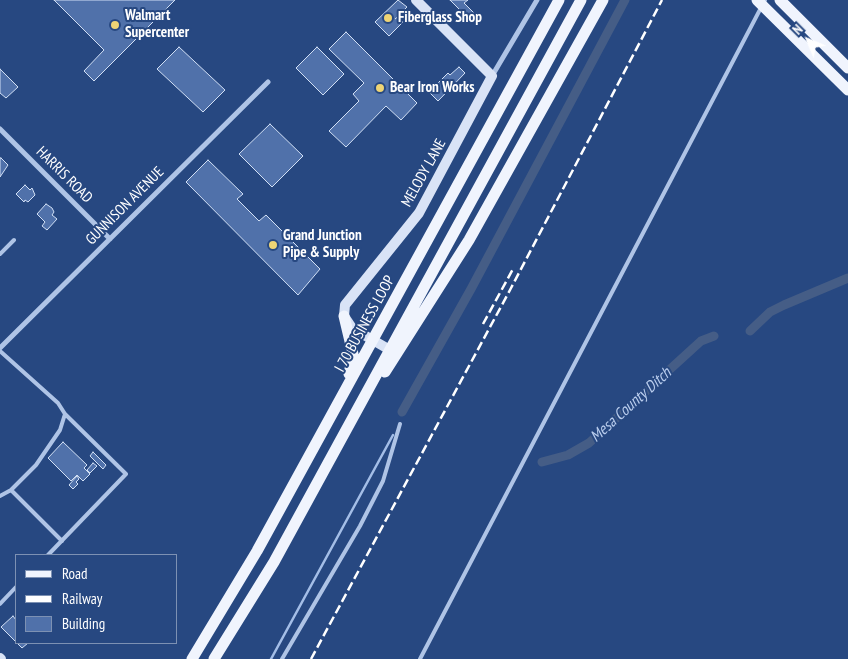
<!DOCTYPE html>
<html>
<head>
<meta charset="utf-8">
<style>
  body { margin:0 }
  #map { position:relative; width:848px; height:659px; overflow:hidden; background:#274881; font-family:"PT Sans Narrow",sans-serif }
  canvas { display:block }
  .legend { position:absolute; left:15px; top:554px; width:162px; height:90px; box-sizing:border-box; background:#274881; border:1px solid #7d91b3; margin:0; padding:6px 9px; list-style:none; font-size:15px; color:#fff }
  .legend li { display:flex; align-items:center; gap:10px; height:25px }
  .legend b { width:25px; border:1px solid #7d91b3 }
  .north { position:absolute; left:783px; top:15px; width:50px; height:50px; -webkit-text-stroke:4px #274881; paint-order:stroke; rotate:315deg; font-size:14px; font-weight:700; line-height:20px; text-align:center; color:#fff }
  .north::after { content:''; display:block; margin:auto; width:18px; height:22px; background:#fff; clip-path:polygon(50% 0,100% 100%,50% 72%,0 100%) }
</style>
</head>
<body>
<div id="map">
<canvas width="848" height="659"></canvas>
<ul class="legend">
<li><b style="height:6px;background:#f0f4fd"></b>Road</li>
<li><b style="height:6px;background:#fff"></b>Railway</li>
<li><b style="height:14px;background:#5071aa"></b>Building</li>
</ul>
<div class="north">N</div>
</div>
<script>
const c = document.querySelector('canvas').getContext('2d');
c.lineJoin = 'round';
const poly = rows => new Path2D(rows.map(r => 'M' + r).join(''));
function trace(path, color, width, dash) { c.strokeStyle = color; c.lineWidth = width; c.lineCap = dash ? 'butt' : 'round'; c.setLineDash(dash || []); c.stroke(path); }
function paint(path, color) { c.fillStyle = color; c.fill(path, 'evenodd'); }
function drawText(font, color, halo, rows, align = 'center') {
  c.font = font + ' "PT Sans Narrow",sans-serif'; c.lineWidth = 4; c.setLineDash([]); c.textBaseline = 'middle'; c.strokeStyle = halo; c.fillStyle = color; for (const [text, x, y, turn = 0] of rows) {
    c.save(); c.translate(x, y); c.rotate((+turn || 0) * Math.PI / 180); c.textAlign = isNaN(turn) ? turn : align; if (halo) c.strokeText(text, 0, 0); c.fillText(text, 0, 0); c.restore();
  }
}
trace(poly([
  [271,659,393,435]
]), '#a4bee7', 2.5);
trace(poly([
  [750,331,770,312,784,305,848,278],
  [402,412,471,289,625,0],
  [542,462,568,455,589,443,701,341,714,336]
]), '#455d86', 9);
const building = poly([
  [54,0,175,0,94,81,84,71,104,50,54,0],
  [398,0,407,7,395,19,398,17,403,22,389,36,375,22,398,0],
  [450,0,468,0,464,3,475,14,466,23,456,12,459,9,450,0],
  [346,32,417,103,401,120,386,106,346,147,329,131,359,101,353,94,364,83,329,49,346,32],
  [179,47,225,90,203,112,157,69,179,47],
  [317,47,344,74,323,95,296,68,317,47],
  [459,67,465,73,438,101,429,92,448,73,450,75,459,67],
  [0,69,18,87,6,98,0,93,0,69],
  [270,124,303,156,272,187,239,154,270,124],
  [1,158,8,165,0,177,0,158,1,158],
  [208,160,243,194,237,199,259,221,266,215,320,269,298,295,186,182,208,160],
  [25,185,30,190,32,188,35,195,28,202,25,200,24,202,16,194,25,185],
  [46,204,52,208,54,212,52,215,57,219,47,230,42,226,45,222,37,214,46,204],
  [63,442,87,465,84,468,90,474,83,481,77,475,71,481,48,458,63,442],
  [93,452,106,465,103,469,90,456,93,452],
  [93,463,97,466,90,473,87,470,93,463],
  [77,476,79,479,76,482,78,484,73,489,69,485,77,476],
  [13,616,16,620,16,642,1,627,13,616],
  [17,643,28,643,22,648,17,643]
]);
paint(building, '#5071aa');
trace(building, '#d2e0f5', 1);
trace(poly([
  [0,254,14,240],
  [0,351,58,403,65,414,126,474,48,555],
  [11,490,62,541],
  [0,496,11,490,36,465,60,430,65,414],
  [0,604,16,587],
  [282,659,360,526,383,481,400,424],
  [420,659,765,0]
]), '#afc4e6', 4);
trace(poly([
  [492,76,537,0],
  [0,129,110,239],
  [0,348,268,82]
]), '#afc4e6', 5);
trace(poly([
  [390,350,352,328,344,316,345,305,419,213,492,76,416,0],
  [0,658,1,659]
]), '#d9e3f6', 10);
trace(poly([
  [757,0,848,90],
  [780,0,848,68],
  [344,316,353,354,349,374],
  [385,372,469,240,603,0],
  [192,659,257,551,559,0],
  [214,659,274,562,581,0]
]), '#f0f4fd', 11);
trace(poly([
  [483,324,513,269],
  [311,659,510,290,662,0]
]), '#fff', 2.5, [9, 4]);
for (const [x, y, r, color] of [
  [388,18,5,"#eed475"],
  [115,25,5,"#eed475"],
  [380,88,5,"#eed475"],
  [273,245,5,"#eed475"]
]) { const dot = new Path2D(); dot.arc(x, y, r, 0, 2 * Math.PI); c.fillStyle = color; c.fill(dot); trace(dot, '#274881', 2); }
drawText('bold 15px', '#fff', '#274881', [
  ["Walmart",125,16],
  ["Supercenter",125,33],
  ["Fiberglass Shop",398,18],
  ["Bear Iron Works",390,88],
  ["Grand Junction",283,236],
  ["Pipe & Supply",283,253]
], 'left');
drawText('15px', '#fff', '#274881', [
  ["MELODY LANE",424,173,-61],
  ["HARRIS ROAD",64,175,45],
  ["GUNNISON AVENUE",125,206,-45],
  ["I 70 BUSINESS LOOP",365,324,-61]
]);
drawText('italic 16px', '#bbceee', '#274881', [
  ["Mesa County Ditch",631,405,-42]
]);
</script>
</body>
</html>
